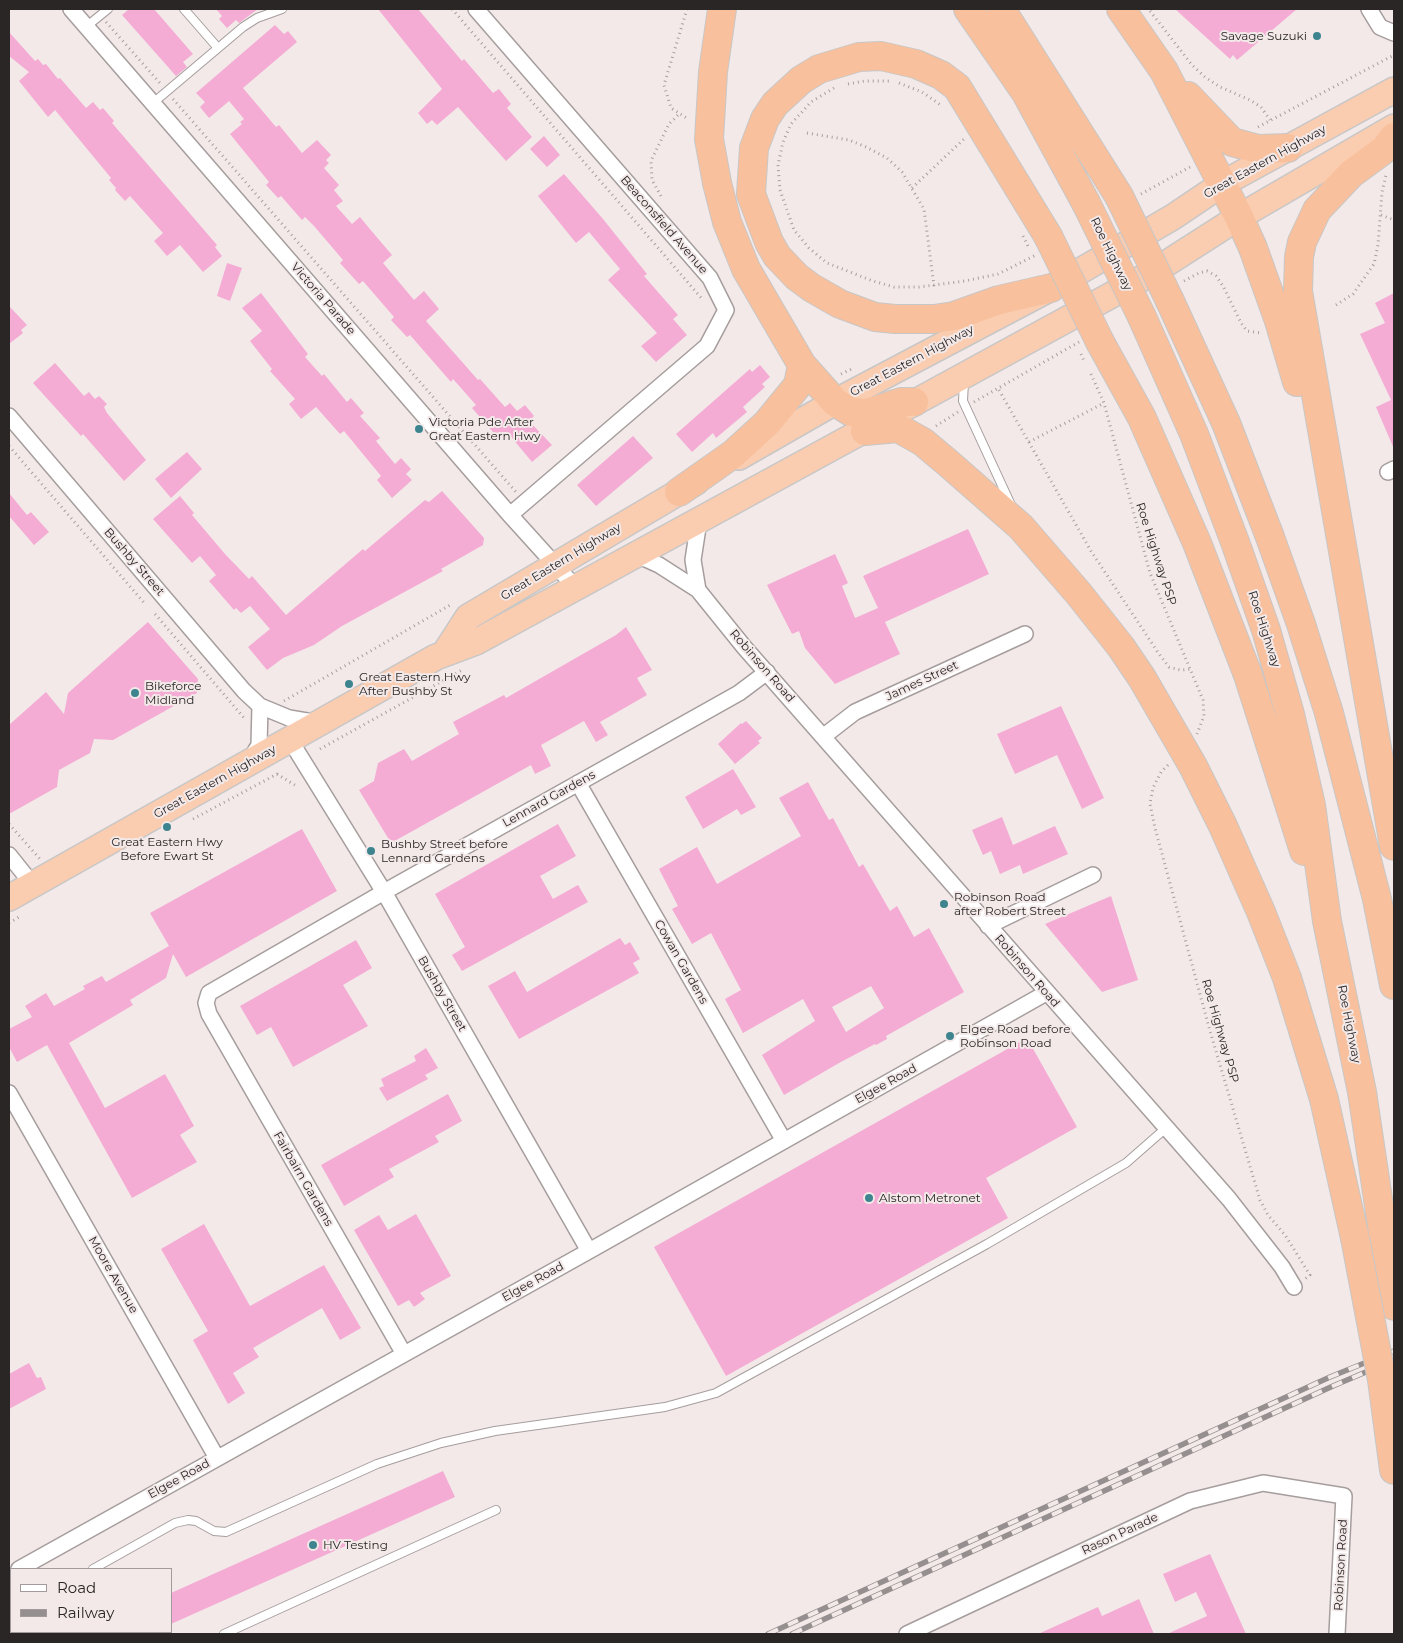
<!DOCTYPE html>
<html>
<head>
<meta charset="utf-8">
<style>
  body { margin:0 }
  #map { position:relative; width:1403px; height:1643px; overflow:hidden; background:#f3e9e9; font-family:Montserrat,sans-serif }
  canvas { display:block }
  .frame { position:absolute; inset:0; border:10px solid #2a2626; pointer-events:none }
  .legend { position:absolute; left:10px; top:1568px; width:162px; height:65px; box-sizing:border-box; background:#f3e9e9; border:1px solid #a39b9b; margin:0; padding:6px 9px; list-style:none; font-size:15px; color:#2a2626 }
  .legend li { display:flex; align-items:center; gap:10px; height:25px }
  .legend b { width:25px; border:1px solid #a39b9b }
</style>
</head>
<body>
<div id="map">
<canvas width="1403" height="1643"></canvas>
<div class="frame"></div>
<ul class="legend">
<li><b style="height:6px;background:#fff"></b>Road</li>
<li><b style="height:6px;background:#968f8f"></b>Railway</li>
</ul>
</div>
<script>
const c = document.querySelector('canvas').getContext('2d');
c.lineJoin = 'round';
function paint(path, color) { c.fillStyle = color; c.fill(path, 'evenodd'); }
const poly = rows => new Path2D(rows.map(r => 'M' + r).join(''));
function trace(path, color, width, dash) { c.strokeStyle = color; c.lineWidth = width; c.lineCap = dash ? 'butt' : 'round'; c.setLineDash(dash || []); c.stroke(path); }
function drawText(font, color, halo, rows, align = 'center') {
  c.font = font + ' Montserrat,sans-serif'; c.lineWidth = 4; c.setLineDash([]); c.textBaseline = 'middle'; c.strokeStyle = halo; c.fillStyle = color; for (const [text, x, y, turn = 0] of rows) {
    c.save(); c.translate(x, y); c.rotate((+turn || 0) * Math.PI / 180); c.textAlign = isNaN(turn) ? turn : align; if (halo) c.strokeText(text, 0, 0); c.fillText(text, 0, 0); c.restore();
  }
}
paint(poly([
  [129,9,154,9,193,54,183,62,187,67,176,76,122,15],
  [216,9,258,9,239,23,236,20,227,28,219,19,222,16],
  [378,9,418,9,462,61,464,59,493,93,499,89,511,104,507,108,532,137,506,161,458,107,437,125,432,120,427,124,418,113,442,89],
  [1175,9,1297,9,1237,60,1233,55,1230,59],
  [275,25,284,34,288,31,297,42,243,88,276,127,279,125,302,153,317,140,331,155,326,160,329,163,324,168,339,185,334,190,343,201,336,206,352,224,360,217,369,228,392,255,383,263,414,300,424,291,439,309,426,321,478,380,480,379,505,407,510,403,517,411,525,405,534,416,529,421,552,445,532,462,507,432,499,439,472,408,476,405,453,379,451,382,410,335,407,337,391,320,394,317,363,281,359,284,340,263,343,260,314,226,305,217,302,220,281,196,278,198,266,185,269,182,230,134,242,124,240,122,244,119,229,101,209,118,200,107,205,102,196,93],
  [9,32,35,61,38,59,43,65,46,64,58,79,60,78,86,108,93,102,100,110,103,108,114,121,112,123,217,245,215,247,222,256,203,272,180,245,167,256,154,241,163,233,130,196,125,201,115,190,116,188,109,180,111,178,55,110,48,117,19,81,29,72,9,56],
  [544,136,560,155,547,167,530,149],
  [564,174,603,219,647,274,644,276,678,315,673,319,687,335,656,362,641,346,657,333,608,280,620,269,589,232,576,243,538,196],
  [227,263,242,268,230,301,217,296],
  [261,293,308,354,305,357,322,376,324,374,347,402,351,398,364,413,360,416,380,438,376,441,395,464,401,458,411,469,406,474,412,480,392,498,377,480,381,476,344,431,340,434,316,407,301,419,289,404,295,399,270,371,272,369,250,341,262,331,242,308],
  [1394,293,1394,449,1376,407,1391,400,1360,334,1385,323,1375,303],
  [9,306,27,325,21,330,23,333,9,344],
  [55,363,84,396,89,392,95,399,99,396,107,404,104,407,107,413,146,460,124,481,83,434,81,436,33,383],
  [760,365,770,377,762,384,765,387,743,407,747,412,716,438,713,433,692,452,676,434,750,369,752,372],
  [633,436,653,458,596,506,577,485],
  [187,452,202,469,171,498,155,479],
  [442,491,484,538,483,545,441,569,443,571,342,626,314,645,283,658,267,670,248,647,270,629,250,606,241,613,236,608,234,610,209,581,216,575,200,556,192,563,153,519,180,496,194,513,192,515,225,554,249,579,252,576,286,615,363,549,365,551,425,500,429,502],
  [9,493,27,515,31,512,49,532,34,545,9,516],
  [968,529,989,574,885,622,900,654,835,684,805,648,799,631,792,634,767,585,835,554,848,583,842,586,855,618,878,608,863,576],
  [148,622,198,679,197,693,113,740,94,739,90,753,59,770,57,787,9,814,9,725,46,692,64,714,68,693],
  [626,627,652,670,637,678,647,695,600,722,608,735,596,742,584,721,541,745,551,766,535,774,531,765,391,843,359,790,374,781,378,763,404,749,412,761,459,734,453,722,504,695,506,698,616,635],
  [1061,706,1104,798,1082,809,1057,755,1015,774,997,734],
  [746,721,762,738,758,741,760,743,735,764,718,744,741,723,742,724],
  [733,769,756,807,741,815,737,809,703,829,685,797],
  [808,782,829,820,833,818,859,867,863,864,890,911,897,906,914,937,929,928,964,992,886,1036,887,1039,876,1045,875,1044,839,1063,784,1095,762,1055,815,1021,803,999,743,1033,725,999,741,990,711,933,692,944,672,909,678,906,659,869,697,847,717,884,801,836,779,798],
  [871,986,884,1008,846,1032,832,1007],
  [1002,817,1013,845,1055,826,1068,854,1023,874,1020,865,1000,874,991,851,983,855,972,830],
  [558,824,576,856,540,876,553,899,578,885,588,902,462,971,452,955,465,947,435,894],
  [302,829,337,891,186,977,173,954,166,978,130,1000,133,1005,69,1043,105,1108,165,1074,194,1126,180,1135,197,1162,132,1198,47,1045,17,1062,9,1047,9,1029,32,1017,25,1006,46,993,54,1006,85,989,83,986,102,976,106,982,169,946,150,913],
  [1111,896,1138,980,1102,992,1045,924],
  [620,938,625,945,630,942,640,959,633,963,639,973,519,1039,488,986,515,971,527,992],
  [356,940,372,968,343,985,368,1026,293,1067,271,1027,257,1035,240,1006],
  [1027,1038,1077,1127,986,1178,1008,1218,726,1376,654,1247],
  [426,1048,438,1068,425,1075,428,1079,387,1101,379,1088,384,1086,381,1079,416,1061,414,1056],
  [448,1094,462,1121,435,1136,439,1142,389,1169,394,1177,344,1206,321,1165],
  [416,1214,451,1276,420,1293,425,1299,414,1307,409,1300,398,1306,354,1230,379,1215,388,1230],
  [204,1224,250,1306,324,1265,361,1328,340,1340,322,1308,253,1348,259,1357,233,1373,245,1393,228,1404,193,1340,208,1331,161,1249],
  [29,1363,37,1378,41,1377,46,1389,9,1409,9,1374],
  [443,1471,455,1497,171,1624,171,1593],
  [1210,1554,1246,1634,1167,1634,1207,1616,1196,1592,1175,1602,1163,1574],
  [1139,1599,1154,1634,1038,1634,1098,1607,1102,1616]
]), '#f4acd4');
const service = poly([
  [184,9,218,48],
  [87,26,108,9],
  [153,103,243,27,257,18,282,9],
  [964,382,963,401,1011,505],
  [93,1569,175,1523,188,1520,196,1521,214,1531,226,1532,377,1464,441,1443,495,1431,665,1407,716,1393,987,1244,1126,1163,1166,1128],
  [9,1616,11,1615],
  [224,1634,496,1510]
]);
const minor = poly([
  [71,9,510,515,576,588],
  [476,9,710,278,726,310,707,346,510,515],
  [1369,9,1380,27,1394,33],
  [9,416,244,691,260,706,289,718,319,723],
  [1388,472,1394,469],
  [637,555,659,565,698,590,744,647,1229,1199,1282,1267,1294,1287],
  [698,590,693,560,699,521],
  [824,736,855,712,1025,634],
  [290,740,384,892,589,1251],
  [250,760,259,745,260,706],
  [578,783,784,1141],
  [9,855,33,885],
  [988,926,1093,875],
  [9,1093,217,1458],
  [404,1354,209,1014,206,1003,209,993,384,892,739,693,767,672],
  [19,1569,589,1251,1046,993],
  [907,1634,1190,1501,1263,1483,1344,1496,1337,1634]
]);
const trunk = poly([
  [739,457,835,402,1051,288,1173,217,1222,184,1394,90],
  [446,651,468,617,696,482],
  [9,898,436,657,476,642,1150,274,1239,217,1394,127]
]);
const motorway = poly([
  [722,9,713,72,709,139,717,183,727,222,746,269,802,365,835,402,851,412,867,413,901,402,914,402],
  [968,9,1026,93,1086,203],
  [1001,9,1119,196],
  [1121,9,1164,71,1239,217,1253,248,1279,321,1297,382],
  [1188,96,1232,142,1258,149,1288,148],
  [1394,137,1385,149,1351,174,1317,210,1302,242,1299,257,1298,291,1394,846],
  [1048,236,957,87,941,75,916,64,881,56,859,57,819,69,801,80,775,104,765,119,754,148,751,194,769,242,777,256,797,277,812,288,840,304,875,317,895,319,934,319,954,316,999,300,1051,288],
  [1170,301,1226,423,1270,537,1301,624,1329,713,1377,899,1394,985],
  [1142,317,1194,434,1235,542,1266,630,1290,714,1311,805,1327,921,1362,1092,1394,1306],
  [1100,342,1142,418,1197,543,1248,675,1304,851],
  [865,431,898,428,923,442,948,463,1021,527,1079,594,1121,647,1142,678,1193,766,1223,826,1261,912,1287,978,1324,1099,1355,1238],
  [679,492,733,454,767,423,798,385,802,365],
  [1382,1380,1394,1470]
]);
trace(service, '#a69d9d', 10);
trace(minor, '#a69d9d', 18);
trace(trunk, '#c8c7c7', 28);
trace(motorway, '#c8c7c7', 30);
trace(poly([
  [452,9,703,300],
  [687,9,664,85,671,108,688,119],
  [1150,11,1192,65,1205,77,1220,87,1250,100,1261,107,1270,120],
  [106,22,160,83],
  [899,83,922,92,942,106],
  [848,84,865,81,891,81],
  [834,88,811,102,791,124,783,142,778,165,780,190,794,230,809,248,827,263,873,281,894,287,919,287,965,281,998,274,1036,255],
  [173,99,516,492],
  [1258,127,1394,55],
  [807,133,849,140,866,147,887,158,902,172,924,209,934,286],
  [912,188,964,139],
  [1141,194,1190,167],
  [661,196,652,180,651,161,669,124,678,115],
  [1381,215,1394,220],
  [1184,281,1199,273,1207,271,1216,276,1223,286,1241,323,1247,331,1261,333],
  [1336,305,1353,294,1374,264,1378,245,1382,192,1386,175],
  [841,374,854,368],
  [1091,374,1104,403,1150,573,1203,700,1204,716,1197,734],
  [999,390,1091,551,1159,654,1169,667,1180,670,1192,669],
  [974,402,1079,342],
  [936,426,958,412],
  [1029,442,1104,403],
  [9,446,146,605],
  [155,614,245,719],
  [284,701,452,604],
  [320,749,464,669],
  [1168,765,1161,772,1153,788,1150,804,1155,828,1210,1031,1260,1200,1268,1215,1285,1235,1310,1275,1305,1279],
  [277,774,298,787],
  [193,819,281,772],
  [9,824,40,859],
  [9,923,19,917]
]), '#a79f9f', 3, [1, 4]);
trace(service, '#fff', 8);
trace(minor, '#fff', 15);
trace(trunk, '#faccb0', 25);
trace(motorway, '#f8c09c', 28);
const rail = poly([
  [768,1634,1330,1377,1394,1351],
  [792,1634,1333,1386,1394,1360]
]);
trace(rail, '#968f8f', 5.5);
trace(rail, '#f3e9e9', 4, [11]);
const motorwayBridge = poly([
  [1119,196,1170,301],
  [1086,203,1142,317],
  [1048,236,1100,342],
  [1355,1238,1382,1380]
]);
trace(motorwayBridge, '#c8c7c7', 30, []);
trace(poly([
  [1023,236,1028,246],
  [1081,354,1085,363]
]), '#a79f9f', 3, [1, 4]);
trace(motorwayBridge, '#f8c09c', 28);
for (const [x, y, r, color] of [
  [1317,36,5,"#3e848e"],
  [419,429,5,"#3e848e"],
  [349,684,5,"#3e848e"],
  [135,693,5,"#3e848e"],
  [167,827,5,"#3e848e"],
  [371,851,5,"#3e848e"],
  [944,904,5,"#3e848e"],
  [950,1036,5,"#3e848e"],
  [869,1198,5,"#3e848e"],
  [313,1545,5,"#3e848e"]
]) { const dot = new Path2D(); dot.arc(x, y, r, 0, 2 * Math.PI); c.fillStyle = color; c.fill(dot); trace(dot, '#f3e9e9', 2); }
drawText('12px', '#2a2626', '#f3e9e9', [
  ["Savage Suzuki",1307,36,"right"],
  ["Victoria Pde After",429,422],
  ["Great Eastern Hwy",429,436],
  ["Great Eastern Hwy",359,677],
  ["After Bushby St",359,691],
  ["Bikeforce",145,686],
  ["Midland",145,700],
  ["Great Eastern Hwy",167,842,"center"],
  ["Before Ewart St",167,856,"center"],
  ["Bushby Street before",381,844],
  ["Lennard Gardens",381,858],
  ["Robinson Road",954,897],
  ["after Robert Street",954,911],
  ["Elgee Road before",960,1029],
  ["Robinson Road",960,1043],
  ["Alstom Metronet",879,1198],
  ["HV Testing",323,1545]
], 'left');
drawText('12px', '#2a2626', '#f3e9e9', [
  ["Great Eastern Highway",1265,162,-29],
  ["Beaconsfield Avenue",664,225,49],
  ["Roe Highway",1111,254,64],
  ["Victoria Parade",323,299,49],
  ["Great Eastern Highway",912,361,-28],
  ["Roe Highway PSP",1156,554,72],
  ["Bushby Street",134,562,49],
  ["Great Eastern Highway",561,562,-31],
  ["Roe Highway",1264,629,72],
  ["Robinson Road",762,666,49],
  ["James Street",922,681,-25],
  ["Great Eastern Highway",215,782,-29],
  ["Lennard Gardens",549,799,-29],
  ["Cowan Gardens",681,962,60],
  ["Robinson Road",1027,971,49],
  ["Bushby Street",442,994,60],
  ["Roe Highway",1349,1024,79],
  ["Roe Highway PSP",1220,1031,74],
  ["Elgee Road",886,1084,-29],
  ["Fairbairn Gardens",303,1179,60],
  ["Moore Avenue",113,1275,60],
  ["Elgee Road",533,1282,-29],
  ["Elgee Road",179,1479,-29],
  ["Rason Parade",1120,1534,-25],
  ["Robinson Road",1341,1565,-87]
]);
</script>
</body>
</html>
